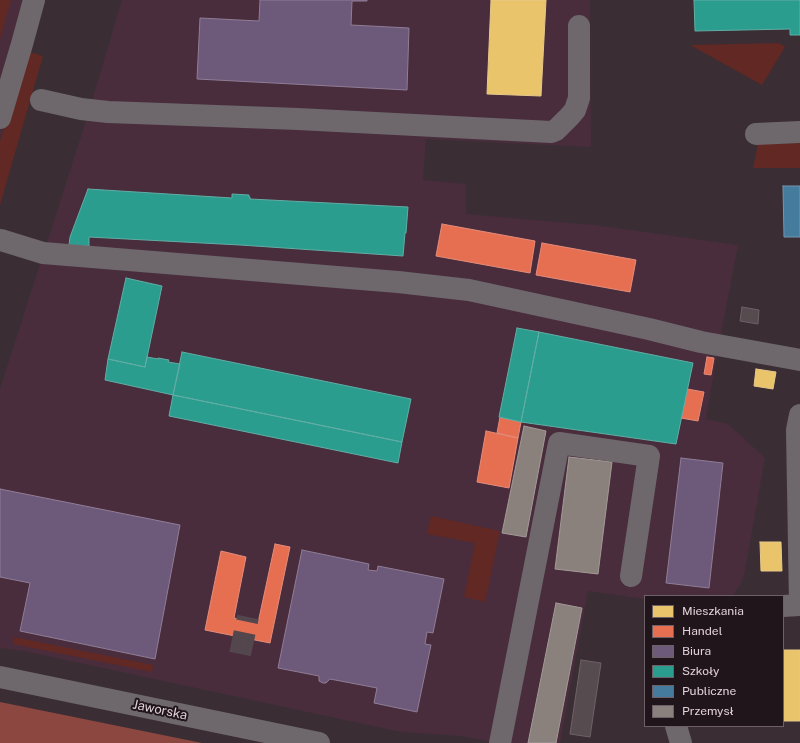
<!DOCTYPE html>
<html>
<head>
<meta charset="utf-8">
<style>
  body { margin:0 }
  #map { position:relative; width:800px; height:743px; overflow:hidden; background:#3a2e34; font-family:"Public Sans",sans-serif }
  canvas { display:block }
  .legend { position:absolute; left:644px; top:595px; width:140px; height:132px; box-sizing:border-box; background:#20151b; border:1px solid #6d6067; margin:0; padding:5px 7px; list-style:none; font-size:12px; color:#e1d1d8 }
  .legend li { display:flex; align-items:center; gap:8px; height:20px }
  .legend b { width:20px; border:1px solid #6d6067 }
</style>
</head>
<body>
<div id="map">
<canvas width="800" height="743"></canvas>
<ul class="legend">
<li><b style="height:11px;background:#e9c46a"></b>Mieszkania</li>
<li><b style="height:11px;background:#e76f51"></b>Handel</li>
<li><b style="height:11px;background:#6d597a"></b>Biura</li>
<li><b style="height:11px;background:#2a9d8f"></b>Szkoły</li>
<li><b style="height:11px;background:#457b9d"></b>Publiczne</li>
<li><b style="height:11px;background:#8a817c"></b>Przemysł</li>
</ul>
</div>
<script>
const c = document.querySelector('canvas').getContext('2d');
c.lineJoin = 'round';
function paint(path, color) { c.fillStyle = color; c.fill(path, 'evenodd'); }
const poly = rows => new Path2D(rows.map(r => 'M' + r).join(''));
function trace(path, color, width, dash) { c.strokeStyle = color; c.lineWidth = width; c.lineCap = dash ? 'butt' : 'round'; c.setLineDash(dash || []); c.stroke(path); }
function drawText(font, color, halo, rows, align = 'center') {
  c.font = font + ' "Public Sans",sans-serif'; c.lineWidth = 4; c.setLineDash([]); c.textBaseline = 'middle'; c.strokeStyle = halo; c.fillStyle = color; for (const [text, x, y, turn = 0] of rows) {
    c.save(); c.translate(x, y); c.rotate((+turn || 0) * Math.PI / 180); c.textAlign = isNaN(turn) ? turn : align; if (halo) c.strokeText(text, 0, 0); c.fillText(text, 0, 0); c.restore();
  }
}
paint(poly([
  [0,0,41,0,0,139],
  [122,0,590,0,591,147,426,139,423,180,466,184,466,214,594,225,738,245,716,360,706,419,728,424,765,458,744,576,739,587,732,596,645,596,645,599,588,591,560,743,498,743,461,736,401,732,24,651,0,648,0,389,85,124]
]), '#492d3c');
paint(poly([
  [0,0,11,0,0,39],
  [779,43,785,47,762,85,690,45],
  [27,51,43,56,0,205,0,141],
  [800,143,800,168,753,168,758,144],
  [431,516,500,531,485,602,464,597,475,543,427,534],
  [14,637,153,665,152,672,13,644]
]), '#612824');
paint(poly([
  [0,702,202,743,0,743]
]), '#8c4741');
const homes = poly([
  [491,0,546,0,541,96,487,94,491,0],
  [756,369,776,372,773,389,754,386,756,369],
  [760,542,781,542,782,571,761,571,760,542],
  [783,650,800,650,800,721,783,721,783,650]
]);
paint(homes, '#e9c46a');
trace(homes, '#e7c88b', 1);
const shops = poly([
  [442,224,535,241,530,273,436,256,442,224],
  [542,243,636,260,630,292,536,275,542,243],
  [707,357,714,358,711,375,704,374,707,357],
  [687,389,704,392,698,421,681,418,687,389],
  [500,417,521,422,518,438,497,433,500,417],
  [486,431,518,438,509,488,477,482,486,431],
  [275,544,290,547,270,643,205,630,221,551,246,557,234,618,258,623,275,544]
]);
paint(shops, '#e76f51');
trace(shops, '#e58c7a', 1);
const offices = poly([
  [260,0,367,0,367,1,352,1,351,25,409,28,407,90,197,79,200,18,259,21,260,0],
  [681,458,723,463,709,588,666,583,681,458],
  [0,489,180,525,155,659,20,631,30,583,0,577,0,489],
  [302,550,369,564,368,570,377,571,378,566,444,579,433,633,427,632,425,644,431,645,417,712,374,703,377,688,330,679,326,683,323,683,319,681,319,676,278,668,302,550]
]);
paint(offices, '#6d597a');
trace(offices, '#907d96', 1);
const schools = poly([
  [694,0,800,0,800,35,790,35,790,29,695,31,694,0],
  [88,189,232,198,232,194,249,195,249,197,250,197,250,199,408,207,406,233,405,233,403,256,240,245,89,237,89,246,69,245,70,237,88,189],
  [126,278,162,286,145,367,108,359,126,278],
  [517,328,539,332,521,422,499,417,517,328],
  [539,332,693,363,676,444,521,422,539,332],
  [182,352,411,399,402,442,173,395,182,352],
  [147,357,158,359,158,358,169,360,168,362,180,364,173,395,105,380,108,359,145,367,147,357],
  [173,395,402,442,398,463,169,416,173,395]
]);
paint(schools, '#2a9d8f');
trace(schools, '#61ada5', 1);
const public = poly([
  [783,186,800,186,800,237,784,237,783,186]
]);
paint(public, '#457b9d');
trace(public, '#7495af', 1);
const industry = poly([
  [524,426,546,431,526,537,502,533,524,426],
  [569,457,612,462,598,574,555,569,569,457],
  [556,603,582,608,556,743,528,743,556,603]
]);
paint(industry, '#8a817c');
trace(industry, '#a49998', 1);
const building = poly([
  [742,307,759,310,758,324,740,321,742,307],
  [581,660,601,663,590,737,570,734,581,660]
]);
paint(building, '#564b4e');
trace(building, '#6e6266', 1);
trace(poly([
  [240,654,248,617]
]), '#53464d', 22, [22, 11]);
trace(poly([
  [41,100,81,109,108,112,298,119,551,132,556,130,570,116,575,110,579,98,579,26],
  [0,118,22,44,34,0],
  [756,134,800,132],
  [1,240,43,253,398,282,469,290,649,329,701,342,800,360],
  [783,606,800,605,797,430,800,415],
  [0,677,319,743],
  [676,726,681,743],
  [500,743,559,443,649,456,631,576]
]), '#6e686c', 22);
drawText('13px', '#e1d1d8', '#20151b', [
  ["Jaworska",160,710,12]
]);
</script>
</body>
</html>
